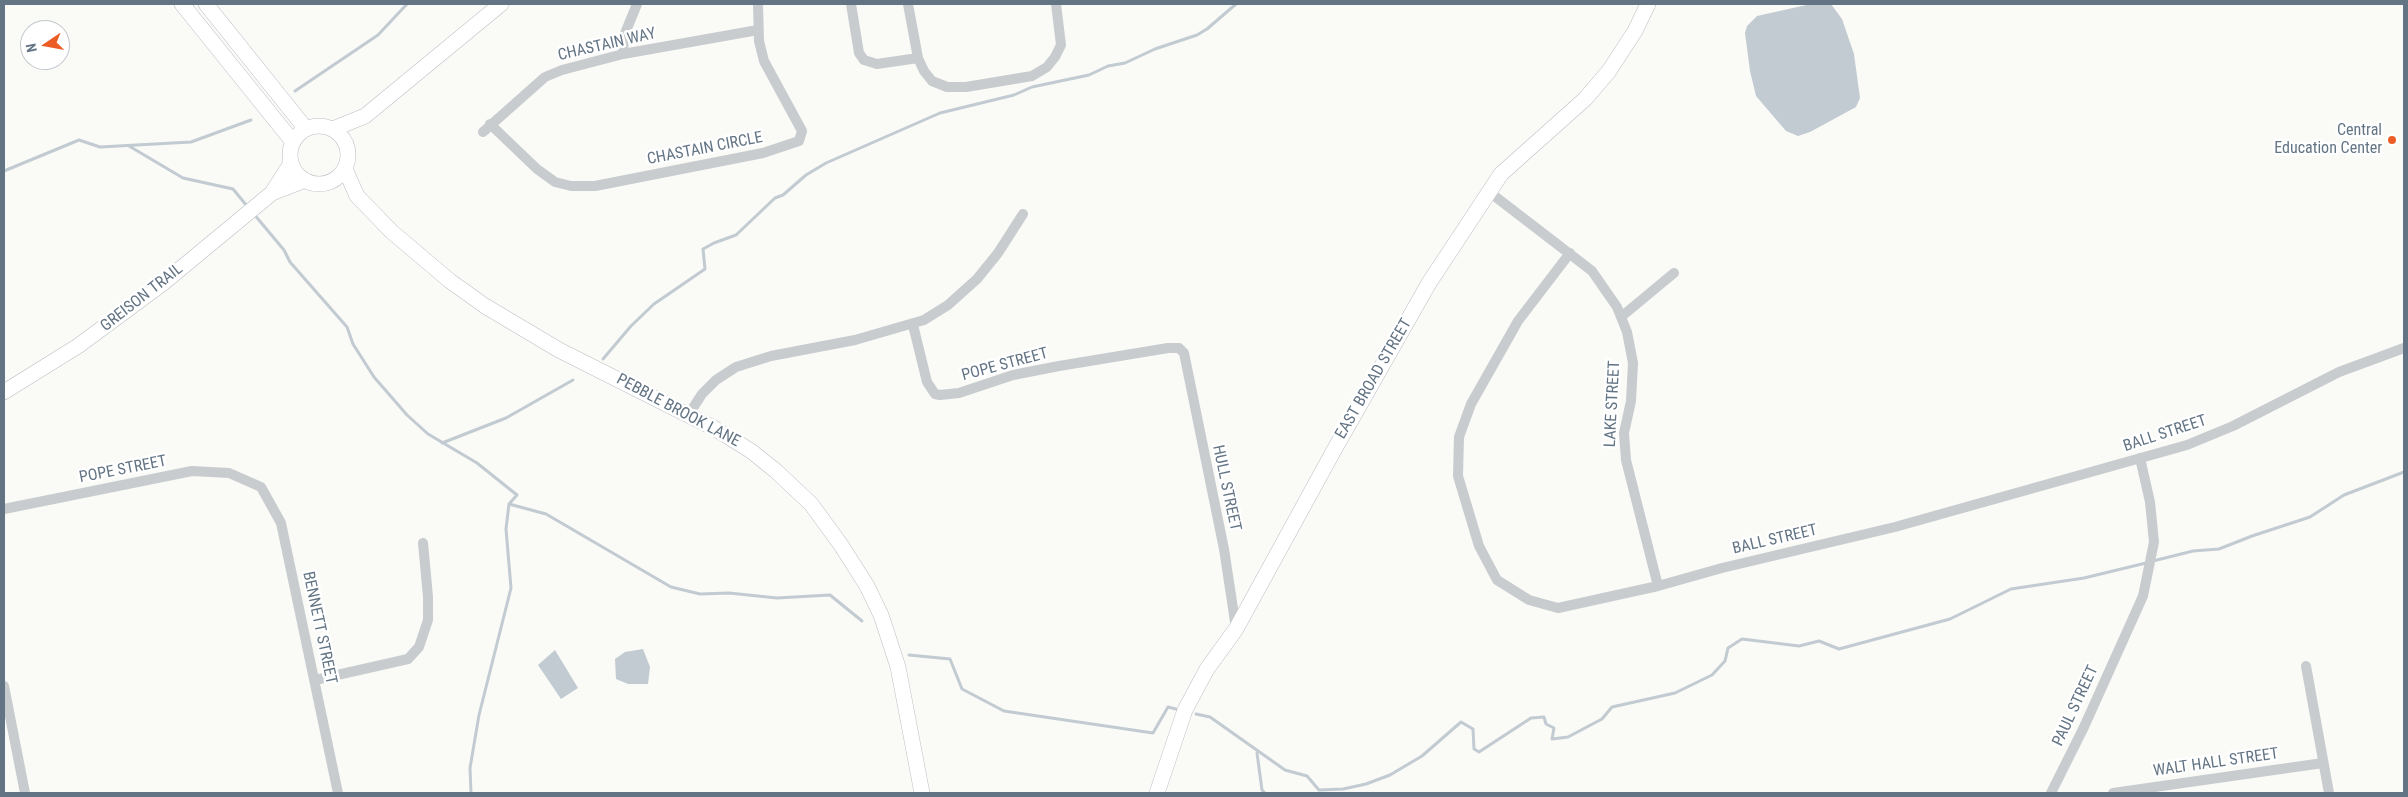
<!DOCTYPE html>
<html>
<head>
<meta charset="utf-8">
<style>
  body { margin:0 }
  #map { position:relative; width:2408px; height:797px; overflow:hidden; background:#fafaf7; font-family:"Roboto Condensed",sans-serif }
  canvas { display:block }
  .frame { position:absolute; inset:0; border:5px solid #637484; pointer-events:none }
  .north { position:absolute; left:20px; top:20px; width:50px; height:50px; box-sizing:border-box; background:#fff; border:1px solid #c1c7ce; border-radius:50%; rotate:258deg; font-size:14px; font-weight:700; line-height:20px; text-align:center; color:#637484 }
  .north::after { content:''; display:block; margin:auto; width:18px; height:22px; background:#ec5d25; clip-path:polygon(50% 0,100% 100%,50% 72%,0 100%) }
</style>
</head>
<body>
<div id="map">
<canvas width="2408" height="797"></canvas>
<div class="frame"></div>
<div class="north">N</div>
</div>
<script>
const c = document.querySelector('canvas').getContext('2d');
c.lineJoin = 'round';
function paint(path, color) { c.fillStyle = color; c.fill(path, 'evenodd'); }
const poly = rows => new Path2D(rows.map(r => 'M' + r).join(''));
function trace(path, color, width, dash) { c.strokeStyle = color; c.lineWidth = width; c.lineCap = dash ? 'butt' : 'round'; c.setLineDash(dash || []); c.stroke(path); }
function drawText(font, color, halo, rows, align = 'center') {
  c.font = font + ' "Roboto Condensed",sans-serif'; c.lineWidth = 5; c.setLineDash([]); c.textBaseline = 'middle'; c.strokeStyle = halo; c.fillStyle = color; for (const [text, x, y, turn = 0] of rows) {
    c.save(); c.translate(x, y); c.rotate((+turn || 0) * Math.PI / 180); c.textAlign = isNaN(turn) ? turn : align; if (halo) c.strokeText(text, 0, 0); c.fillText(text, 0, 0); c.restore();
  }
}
paint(poly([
  [1811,4,1831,4,1842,19,1854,54,1860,98,1856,107,1810,132,1798,136,1786,131,1756,96,1750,71,1745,33,1747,26,1757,16],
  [643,649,650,667,648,684,628,684,616,679,615,659,625,652],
  [555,650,578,688,561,699,538,665]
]), '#c2cbd1');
trace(poly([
  [295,91,378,35,407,4],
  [129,146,183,178,233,189,247,206],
  [4,171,79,140,100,147,191,142,251,120],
  [253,213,284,250,290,262,347,327,353,344,374,377,407,415,428,434,477,463,517,495,509,504,506,529,511,588,479,715,470,768,471,793],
  [603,359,631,326,654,304,705,269,703,249,714,243,736,235,775,198,783,195,806,175,826,163,940,113,1014,95,1032,87,1089,75,1108,66,1125,63,1155,49,1197,35,1207,29,1236,4],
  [442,443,506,418,573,380],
  [509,504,546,514,671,587,700,594,729,593,777,598,830,595,862,621],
  [2153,561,2193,551,2219,549,2252,536,2310,517,2344,495,2404,472],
  [909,655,950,659,962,689,1004,711,1153,733,1168,707,1176,709],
  [1196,714,1210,717,1285,770,1307,776,1319,790,1343,789,1366,784,1390,775,1422,756,1461,722,1473,729,1474,749,1479,752,1531,718,1544,717,1546,724,1554,728,1552,739,1568,737,1602,719,1612,707,1675,693,1712,675,1725,661,1728,648,1742,639,1799,646,1819,641,1839,649,1950,619,2011,589,2084,578,2146,563],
  [1257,753,1262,790,1265,793]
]), '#c2cbd1', 3);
const secondary = poly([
  [182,4,293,142],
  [206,4,306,129],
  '290 155a29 29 0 1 1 58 0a29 29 0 1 1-58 0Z',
  [333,129,365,116,501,4],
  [345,169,357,196,392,232,450,281,485,306,559,350,714,428,751,451,776,471,811,504,841,545,867,586,881,615,898,667,922,793],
  [272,193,305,180],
  [4,392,78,346,162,284,272,193,291,163],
  [1157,793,1185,710,1207,669,1236,629,1333,452,1429,283,1501,174,1585,99,1609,71,1635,31,1648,4]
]);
trace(secondary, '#babfc4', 16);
trace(poly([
  [851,4,859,53,864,60,877,64,918,58],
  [908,4,918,58,924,71,932,81,947,87,966,87,1032,76,1047,67,1055,57,1061,45,1056,4],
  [623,54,624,36,637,4],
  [490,124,537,169,555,182,571,186,595,186,763,153,799,141,802,131,764,61,759,41,758,4],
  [483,132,545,77,562,70,623,54,758,30],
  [1488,191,1592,271,1617,307,1627,332,1633,363,1631,401,1624,433,1626,460,1658,586],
  [1570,253,1518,321,1471,404,1459,437,1458,476,1479,546,1497,580,1529,600,1558,608,1658,586,1722,568,1895,527,2187,445,2233,426,2339,372,2404,348],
  [1621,317,1674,273],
  [913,325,927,382,935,394,940,395,959,393,1013,375,1059,366,1168,348,1179,348,1184,353,1224,549,1236,628],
  [689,414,702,394,716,380,736,367,771,356,855,340,924,320,948,305,977,279,998,253,1023,214],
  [4,509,192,471,229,473,261,487,281,523,338,793],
  [2306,666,2329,793],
  [315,680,408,659,419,647,428,620,428,597,423,543],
  [4,686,25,793],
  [2051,793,2084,727,2143,596,2154,542,2150,502,2140,458],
  [2113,793,2323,763]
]), '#c8cccf', 10);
trace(secondary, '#fff', 15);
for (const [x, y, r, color] of [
  [2392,140,5,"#ec5d25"]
]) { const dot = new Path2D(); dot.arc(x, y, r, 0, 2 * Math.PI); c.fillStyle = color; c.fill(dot); trace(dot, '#fff', 2); }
drawText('16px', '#637484', '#fff', [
  ["CHASTAIN WAY",607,45,-13],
  ["CHASTAIN CIRCLE",705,149,-11],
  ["GREISON TRAIL",142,298,-38],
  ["POPE STREET",1005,365,-15],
  ["EAST BROAD STREET",1374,379,-60],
  ["LAKE STREET",1613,404,-87],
  ["PEBBLE BROOK LANE",678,411,28],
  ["BALL STREET",2165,434,-18],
  ["POPE STREET",123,470,-11],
  ["HULL STREET",1226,488,78],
  ["BALL STREET",1775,540,-13],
  ["BENNETT STREET",319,628,78],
  ["PAUL STREET",2076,706,-65],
  ["WALT HALL STREET",2216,763,-8]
]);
drawText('16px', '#637484', '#fff', [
  ["Central",2382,131],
  ["Education Center",2382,149]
], 'right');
</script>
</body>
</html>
